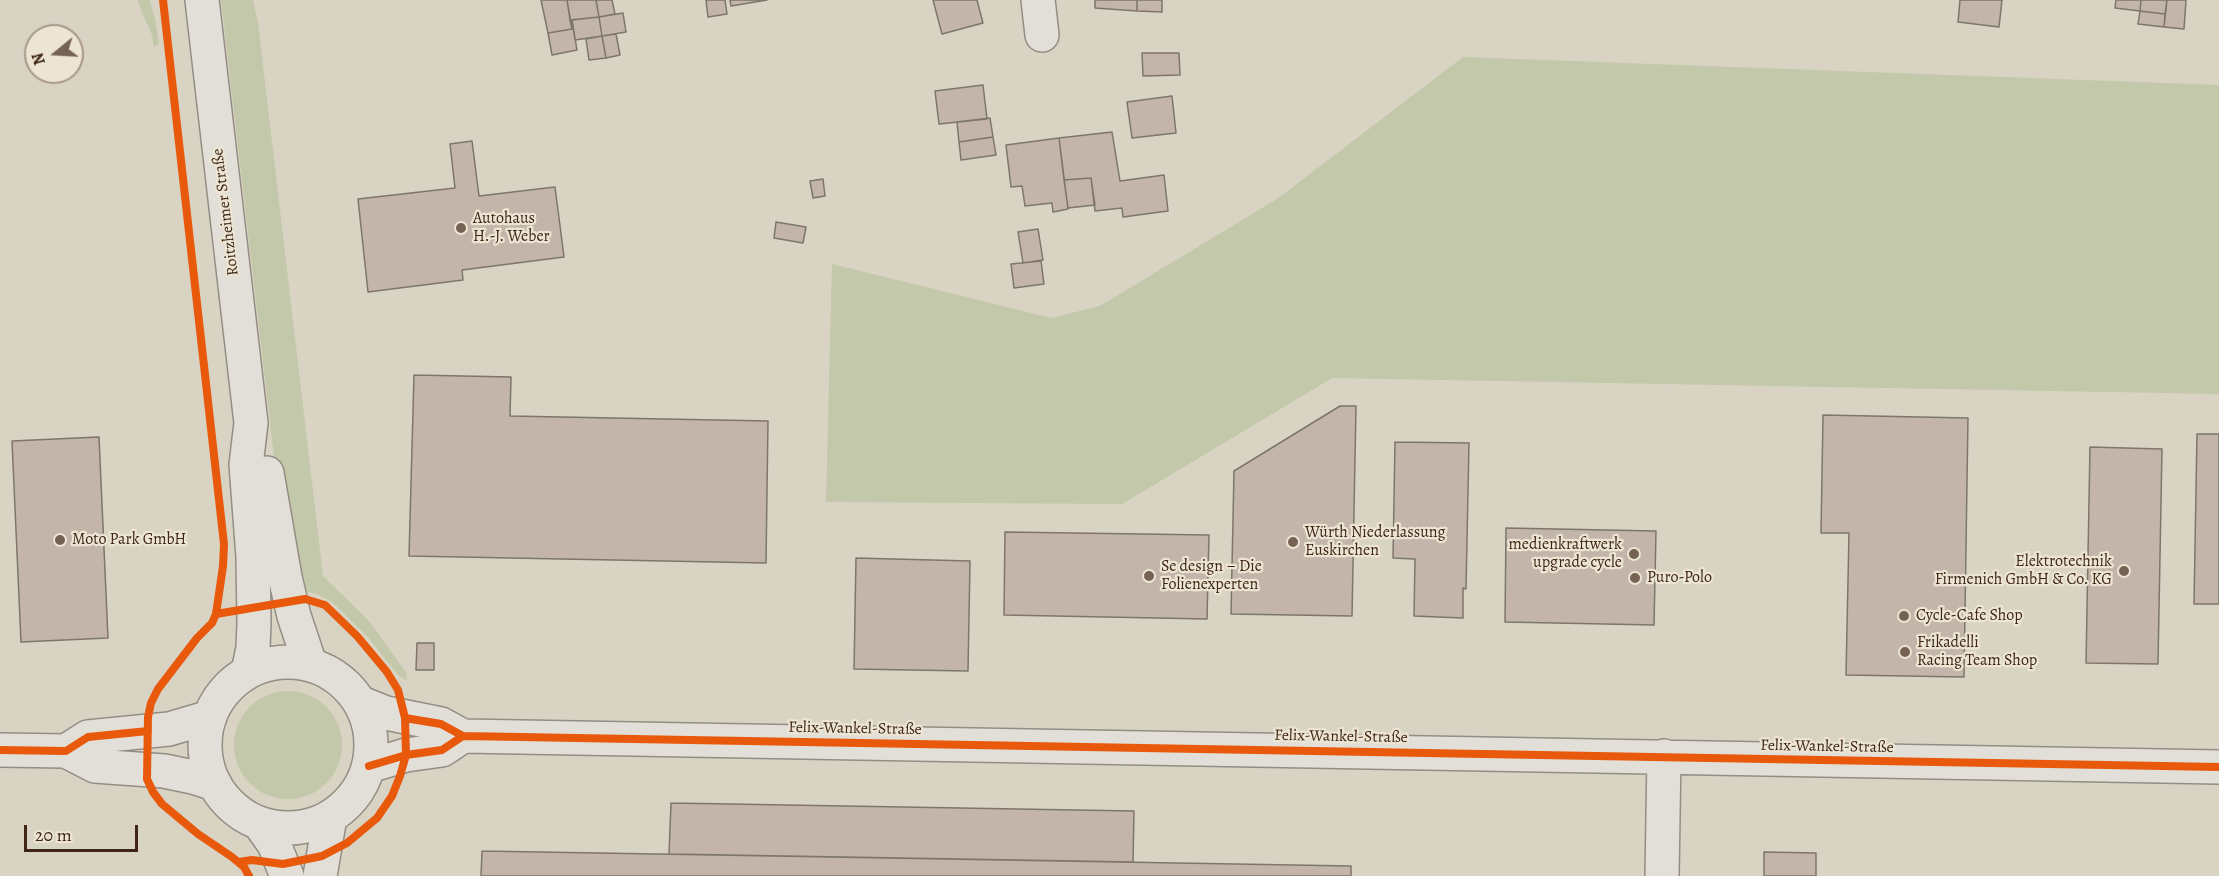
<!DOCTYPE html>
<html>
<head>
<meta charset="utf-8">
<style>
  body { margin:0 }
  #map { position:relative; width:2219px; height:876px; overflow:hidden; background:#d9d3c4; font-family:Alegreya,serif }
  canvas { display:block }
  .north { position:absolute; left:24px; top:24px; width:60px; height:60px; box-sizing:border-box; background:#ece5d3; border:2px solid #a79887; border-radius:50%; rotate:252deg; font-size:16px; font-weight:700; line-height:24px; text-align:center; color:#3f2516 }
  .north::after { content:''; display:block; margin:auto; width:21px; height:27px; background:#756253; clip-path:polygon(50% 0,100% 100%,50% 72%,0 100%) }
  .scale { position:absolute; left:24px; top:825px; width:114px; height:27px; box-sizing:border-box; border:3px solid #3f2516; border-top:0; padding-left:8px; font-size:18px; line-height:21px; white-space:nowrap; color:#3f2516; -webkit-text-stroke:4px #ece5d3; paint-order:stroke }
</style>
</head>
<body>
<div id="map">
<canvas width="2219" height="876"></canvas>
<div class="north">N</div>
<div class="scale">20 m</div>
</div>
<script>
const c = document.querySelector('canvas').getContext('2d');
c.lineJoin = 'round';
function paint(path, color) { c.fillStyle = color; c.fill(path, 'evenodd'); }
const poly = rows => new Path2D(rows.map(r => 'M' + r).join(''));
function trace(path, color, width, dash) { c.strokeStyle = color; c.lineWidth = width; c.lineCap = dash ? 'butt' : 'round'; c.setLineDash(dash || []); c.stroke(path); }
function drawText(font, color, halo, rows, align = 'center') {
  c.font = font + ' Alegreya,serif'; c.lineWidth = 4.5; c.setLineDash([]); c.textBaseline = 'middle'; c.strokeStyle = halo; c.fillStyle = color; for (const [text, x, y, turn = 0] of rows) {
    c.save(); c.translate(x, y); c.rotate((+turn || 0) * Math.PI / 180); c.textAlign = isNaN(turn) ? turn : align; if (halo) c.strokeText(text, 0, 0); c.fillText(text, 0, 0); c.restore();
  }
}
paint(poly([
  [137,0,149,0,151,5,155,18,159,43,154,47,152,35],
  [221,0,253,0,258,23,323,576,368,620,406,672,407,680,399,676,367,636,332,602,317,594,300,590,275,465],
  [1463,57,2219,85,2219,394,1332,378,1122,504,826,502,832,264,1051,318,1100,306,1277,199],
  '234 745a54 54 0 1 1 108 0a54 54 0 1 1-108 0Z'
]), '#c2c8a9');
const building = poly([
  [541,0,567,0,572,29,548,33,541,0],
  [567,0,596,0,599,17,570,20,567,0],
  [596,0,612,0,615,14,599,17,596,0],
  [706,0,725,0,727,14,708,17,706,0],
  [730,0,767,0,731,6,730,0],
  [933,0,977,0,983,23,942,34,933,0],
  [1095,0,1137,0,1137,11,1095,8,1095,0],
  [1137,0,1162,0,1162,12,1137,11,1137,0],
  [1960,0,2002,0,1999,27,1958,22,1960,0],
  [2116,0,2141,0,2140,11,2115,8,2116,0],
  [2141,0,2167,0,2165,14,2140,11,2141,0],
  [2167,0,2186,0,2184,29,2164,27,2167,0],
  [2140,11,2165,14,2164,27,2138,24,2140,11],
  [623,13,626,32,602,36,599,17,623,13],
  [599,17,602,36,575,40,572,20,599,17],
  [570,20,572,20,577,50,552,55,548,33,572,29,570,20],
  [616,34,620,55,606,58,602,36,616,34],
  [602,36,606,58,589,60,586,39,602,36],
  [1142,53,1179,53,1180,75,1143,76,1142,53],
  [983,85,987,119,939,124,935,91,983,85],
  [1172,96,1176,133,1132,138,1127,102,1172,96],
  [990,118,993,137,959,142,957,122,990,118],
  [1112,132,1120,181,1164,175,1168,211,1123,217,1122,208,1095,211,1091,178,1064,180,1059,138,1112,132],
  [993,137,996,155,961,160,959,142,993,137],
  [1059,138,1068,209,1053,212,1052,203,1025,206,1022,186,1011,187,1006,145,1059,138],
  [472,141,479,196,555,187,564,257,462,270,463,280,368,292,358,199,455,188,450,144,472,141],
  [1091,178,1095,205,1068,208,1064,180,1091,178],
  [823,179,825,196,813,198,810,181,823,179],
  [776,222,806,227,803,243,774,238,776,222],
  [1038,229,1043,260,1023,263,1018,232,1038,229],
  [1041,261,1044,284,1014,288,1011,264,1041,261],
  [414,375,511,377,510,416,768,421,766,563,409,556,414,375],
  [1340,406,1356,406,1352,616,1231,614,1234,471,1340,406],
  [1823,415,1968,418,1964,677,1846,675,1849,533,1821,533,1823,415],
  [2197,434,2219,434,2219,604,2194,604,2197,434],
  [99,437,108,638,21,642,12,441,99,437],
  [1395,442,1469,443,1466,589,1463,588,1463,618,1414,616,1415,559,1393,558,1395,442],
  [2090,447,2162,449,2158,664,2086,663,2090,447],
  [1506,528,1656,531,1654,625,1505,622,1506,528],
  [1005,532,1209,535,1207,619,1004,615,1005,532],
  [856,558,970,561,968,671,854,669,856,558],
  [417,643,434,643,434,670,416,670,417,643],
  [671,803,1134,811,1133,862,669,854,671,803],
  [482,851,1351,866,1351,876,481,876,482,851],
  [1764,852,1816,853,1816,876,1764,876,1764,852]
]);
paint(building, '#c3b5aa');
trace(building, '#7d766b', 1.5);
const minor = poly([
  [202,0,251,423,246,465,253,557,254,623,253,648,248,672],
  [1038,0,1042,35],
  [267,473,285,577,294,616,310,664],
  '205 745a83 83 0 1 1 166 0a83 83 0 1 1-166 0Z',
  [361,703,386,713,441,724,463,736,2219,767],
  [0,750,66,751,95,766,164,771,193,777,215,784],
  [66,751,88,737,169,729,210,717],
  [369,766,406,755,442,750,463,736],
  [259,823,274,844,287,876],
  [320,876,330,817],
  [1662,876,1664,756]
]);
trace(minor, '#948d83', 36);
trace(minor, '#e2dfd8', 33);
trace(poly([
  [163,0,224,544,223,566,216,614,212,623,197,638,158,689,151,703,148,717,147,779,153,792,162,804,198,834,232,857,244,867,249,876],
  [216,614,305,599,325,605,357,636,387,672,398,690,405,718,406,755,400,776,392,796,377,818,347,843,322,856,283,864,252,860,239,862],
  [405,718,441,724,463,736,2219,767],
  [0,750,66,751,88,737,148,731],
  [369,766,406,755,442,750,463,736]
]), '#e8590c', 8);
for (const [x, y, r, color] of [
  [461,228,6,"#756253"],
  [60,540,6,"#756253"],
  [1293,542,6,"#756253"],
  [1634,554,6,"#756253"],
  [2124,571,6,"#756253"],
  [1149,576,6,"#756253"],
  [1635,578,6,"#756253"],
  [1904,616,6,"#756253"],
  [1905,652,6,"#756253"]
]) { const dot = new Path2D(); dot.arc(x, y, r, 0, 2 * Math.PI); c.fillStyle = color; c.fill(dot); trace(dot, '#ece5d3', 2); }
drawText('16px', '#3f2516', '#ece5d3', [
  ["Roitzheimer Straße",226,212,-97],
  ["Felix-Wankel-Straße",855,729,1],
  ["Felix-Wankel-Straße",1341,737,1],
  ["Felix-Wankel-Straße",1827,747,1]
]);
drawText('16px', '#3f2516', '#ece5d3', [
  ["Autohaus",473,219],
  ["H.-J. Weber",473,237],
  ["Würth Niederlassung",1305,533],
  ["Euskirchen",1305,551],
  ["Moto Park GmbH",72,540],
  ["medienkraftwerk",1622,545,"right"],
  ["upgrade cycle",1622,563,"right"],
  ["Elektrotechnik",2112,562,"right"],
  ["Firmenich GmbH & Co. KG",2112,580,"right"],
  ["Se design – Die",1161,567],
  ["Folienexperten",1161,585],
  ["Puro-Polo",1647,578],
  ["Cycle-Cafe Shop",1916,616],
  ["Frikadelli",1917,643],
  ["Racing Team Shop",1917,661]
], 'left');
</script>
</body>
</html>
